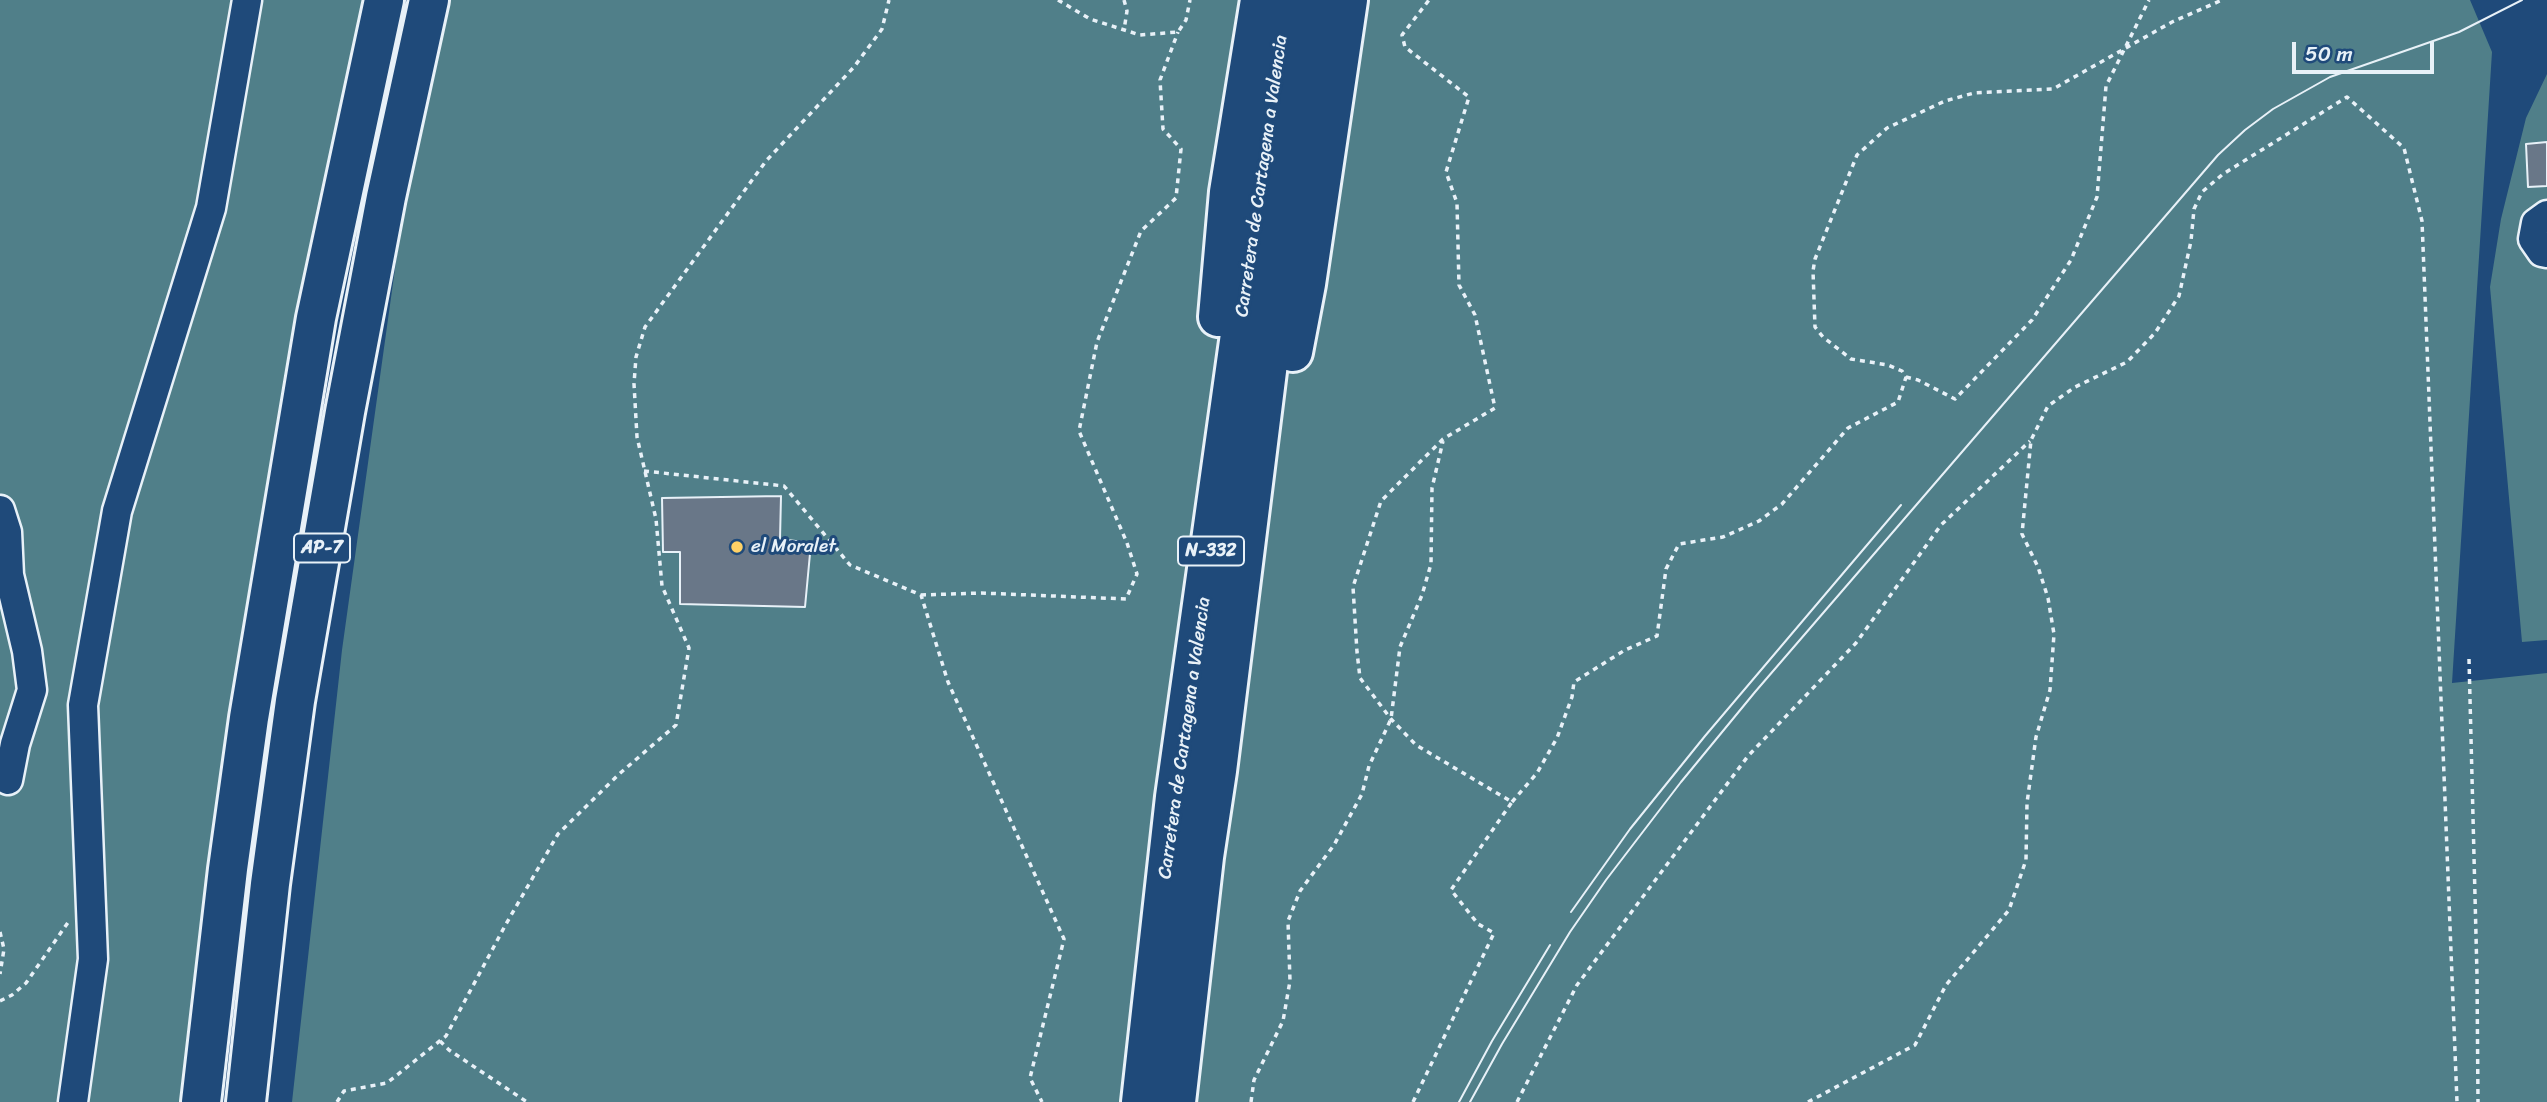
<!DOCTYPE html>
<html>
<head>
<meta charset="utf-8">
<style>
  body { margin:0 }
  #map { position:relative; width:2547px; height:1102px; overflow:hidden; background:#1f4a7a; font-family:Sriracha,sans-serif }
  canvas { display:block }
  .scale { position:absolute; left:2292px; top:42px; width:142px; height:32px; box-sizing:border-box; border:4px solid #e8f1f8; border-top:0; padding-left:9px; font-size:21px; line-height:24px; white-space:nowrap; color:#e8f1f8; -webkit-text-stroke:5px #1f4a7a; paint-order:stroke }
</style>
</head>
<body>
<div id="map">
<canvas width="2547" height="1102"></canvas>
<div class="scale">50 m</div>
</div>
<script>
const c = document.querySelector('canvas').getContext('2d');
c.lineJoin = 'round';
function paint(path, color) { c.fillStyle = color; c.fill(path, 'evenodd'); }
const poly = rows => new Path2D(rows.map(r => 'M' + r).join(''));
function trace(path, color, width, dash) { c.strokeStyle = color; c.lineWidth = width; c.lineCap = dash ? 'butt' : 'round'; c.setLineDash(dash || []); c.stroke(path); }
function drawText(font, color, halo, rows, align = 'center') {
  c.font = font + ' Sriracha,sans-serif'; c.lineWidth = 6; c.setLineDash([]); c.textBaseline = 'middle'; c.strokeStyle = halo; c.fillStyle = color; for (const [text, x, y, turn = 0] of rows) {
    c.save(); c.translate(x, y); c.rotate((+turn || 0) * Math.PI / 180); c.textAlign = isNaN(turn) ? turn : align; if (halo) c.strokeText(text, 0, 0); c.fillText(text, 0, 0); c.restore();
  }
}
paint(poly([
  [0,0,236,0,199,209,95,570,86,947,62,1102,0,1102],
  [254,0,365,0,292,334,249,588,225,745,181,1102,84,1102,91,726,132,493],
  [449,0,2470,0,2492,52,2452,683,2547,673,2547,1102,292,1102,342,650,410,161],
  [2547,74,2547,640,2522,642,2490,287,2501,219,2526,118]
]), '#507f89');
const building = poly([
  [2547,142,2547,186,2528,187,2526,144,2547,142],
  [781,496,780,539,811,543,805,607,680,604,680,552,663,552,662,498,781,496]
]);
paint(building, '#697788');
trace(building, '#e8f1f8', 2);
const minor = poly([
  [2547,215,2536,223,2533,239,2542,252,2547,253],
  [0,510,7,532,9,575,27,651,32,690,15,744,8,780],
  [73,1102,93,959,83,705,117,511,211,208,247,0]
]);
const highway = poly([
  [1218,317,1229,192,1260,0],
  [1293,352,1306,284,1348,0],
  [201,1102,228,869,249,718,316,318,384,0],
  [246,1102,270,884,295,701,345,412,386,197,429,0],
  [1141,1102,1175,797,1287,0],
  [1176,1102,1204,857,1217,771,1273,323,1319,0]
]);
trace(minor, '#e8f1f8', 33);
trace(highway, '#e8f1f8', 44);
trace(poly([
  [1058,0,1090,19,1140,35,1178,32,1186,20,1190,0],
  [1124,0,1127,11,1124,30],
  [1906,377,1918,380,1955,399,2032,320,2071,260,2097,197,2106,86,2149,0],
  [644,471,784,486,850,565,921,595,948,682,1064,939,1030,1078,1042,1102],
  [921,595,981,593,1126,599,1137,574,1127,543,1079,431,1097,342,1141,231,1176,198,1181,149,1163,129,1160,80,1178,32],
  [2469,659,2477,975,2478,1102],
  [1512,802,1537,773,1557,738,1572,697,1574,682,1625,650,1657,636,1666,569,1679,544,1723,537,1759,521,1782,504,1848,428,1898,402,1906,377,1902,371,1888,365,1851,359,1823,337,1815,327,1813,271,1815,259,1857,155,1887,128,1945,101,1974,93,2053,89,2172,22,2222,0],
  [0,932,4,949,0,974],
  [0,1001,12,995,26,983,69,921],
  [440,1041,449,1050,527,1102],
  [337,1102,344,1091,387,1083,446,1036,506,924,558,834,618,775,676,725,689,648,662,586,656,519,637,437,634,384,636,357,645,327,766,161,854,67,882,29,889,0],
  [1251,1102,1254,1080,1283,1021,1290,981,1288,921,1300,891,1334,845,1362,794,1369,766,1391,719,1400,647,1422,595,1431,564,1432,488,1443,441],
  [1413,1102,1494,933,1478,924,1451,890,1512,802,1416,745,1391,719,1360,678,1357,652,1353,587,1381,501,1443,439,1495,408,1475,315,1459,285,1457,203,1446,172,1469,97,1405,47,1402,35,1429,0],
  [1517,1102,1577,985,1748,756,1856,643,1941,525,2030,441],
  [1808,1102,1915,1045,1946,985,2009,910,2026,860,2027,803,2036,737,2050,690,2054,634,2048,598,2038,567,2022,534,2031,440,2048,406,2075,387,2127,362,2155,333,2179,296,2191,241,2194,209,2202,192,2223,174,2347,97,2404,148,2422,221,2457,1102]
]), '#e8f1f8', 3.5, [5, 5]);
trace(minor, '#1f4a7a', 28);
trace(highway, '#1f4a7a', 38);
trace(poly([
  [1571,912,1630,829,1705,736,1901,505],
  [1459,1102,1492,1041,1550,945],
  [1470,1102,1502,1044,1570,932,1606,880,1681,782,1755,692,2218,155,2245,130,2273,109,2330,77,2459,32,2522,0]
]), '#e8f1f8', 2);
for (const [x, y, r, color] of [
  [737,547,7,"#ffd166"]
]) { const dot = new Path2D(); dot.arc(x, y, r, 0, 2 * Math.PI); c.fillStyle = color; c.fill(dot); trace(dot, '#1f4a7a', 2.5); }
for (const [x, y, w] of [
  [322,548,56],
  [1211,551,66]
]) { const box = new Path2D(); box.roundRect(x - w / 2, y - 14.5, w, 29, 5); c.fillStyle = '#1f4a7a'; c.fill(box); trace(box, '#e8f1f8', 2); }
drawText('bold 18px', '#e8f1f8', null, [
  ["AP-7",322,548],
  ["N-332",1211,551]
]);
drawText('19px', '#e8f1f8', '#1f4a7a', [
  ["Carretera de Cartagena a Valencia",1262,176,-82],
  ["Carretera de Cartagena a Valencia",1185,738,-82]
]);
drawText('19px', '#e8f1f8', '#1f4a7a', [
  ["el Moralet",751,547]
], 'left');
</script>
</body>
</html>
